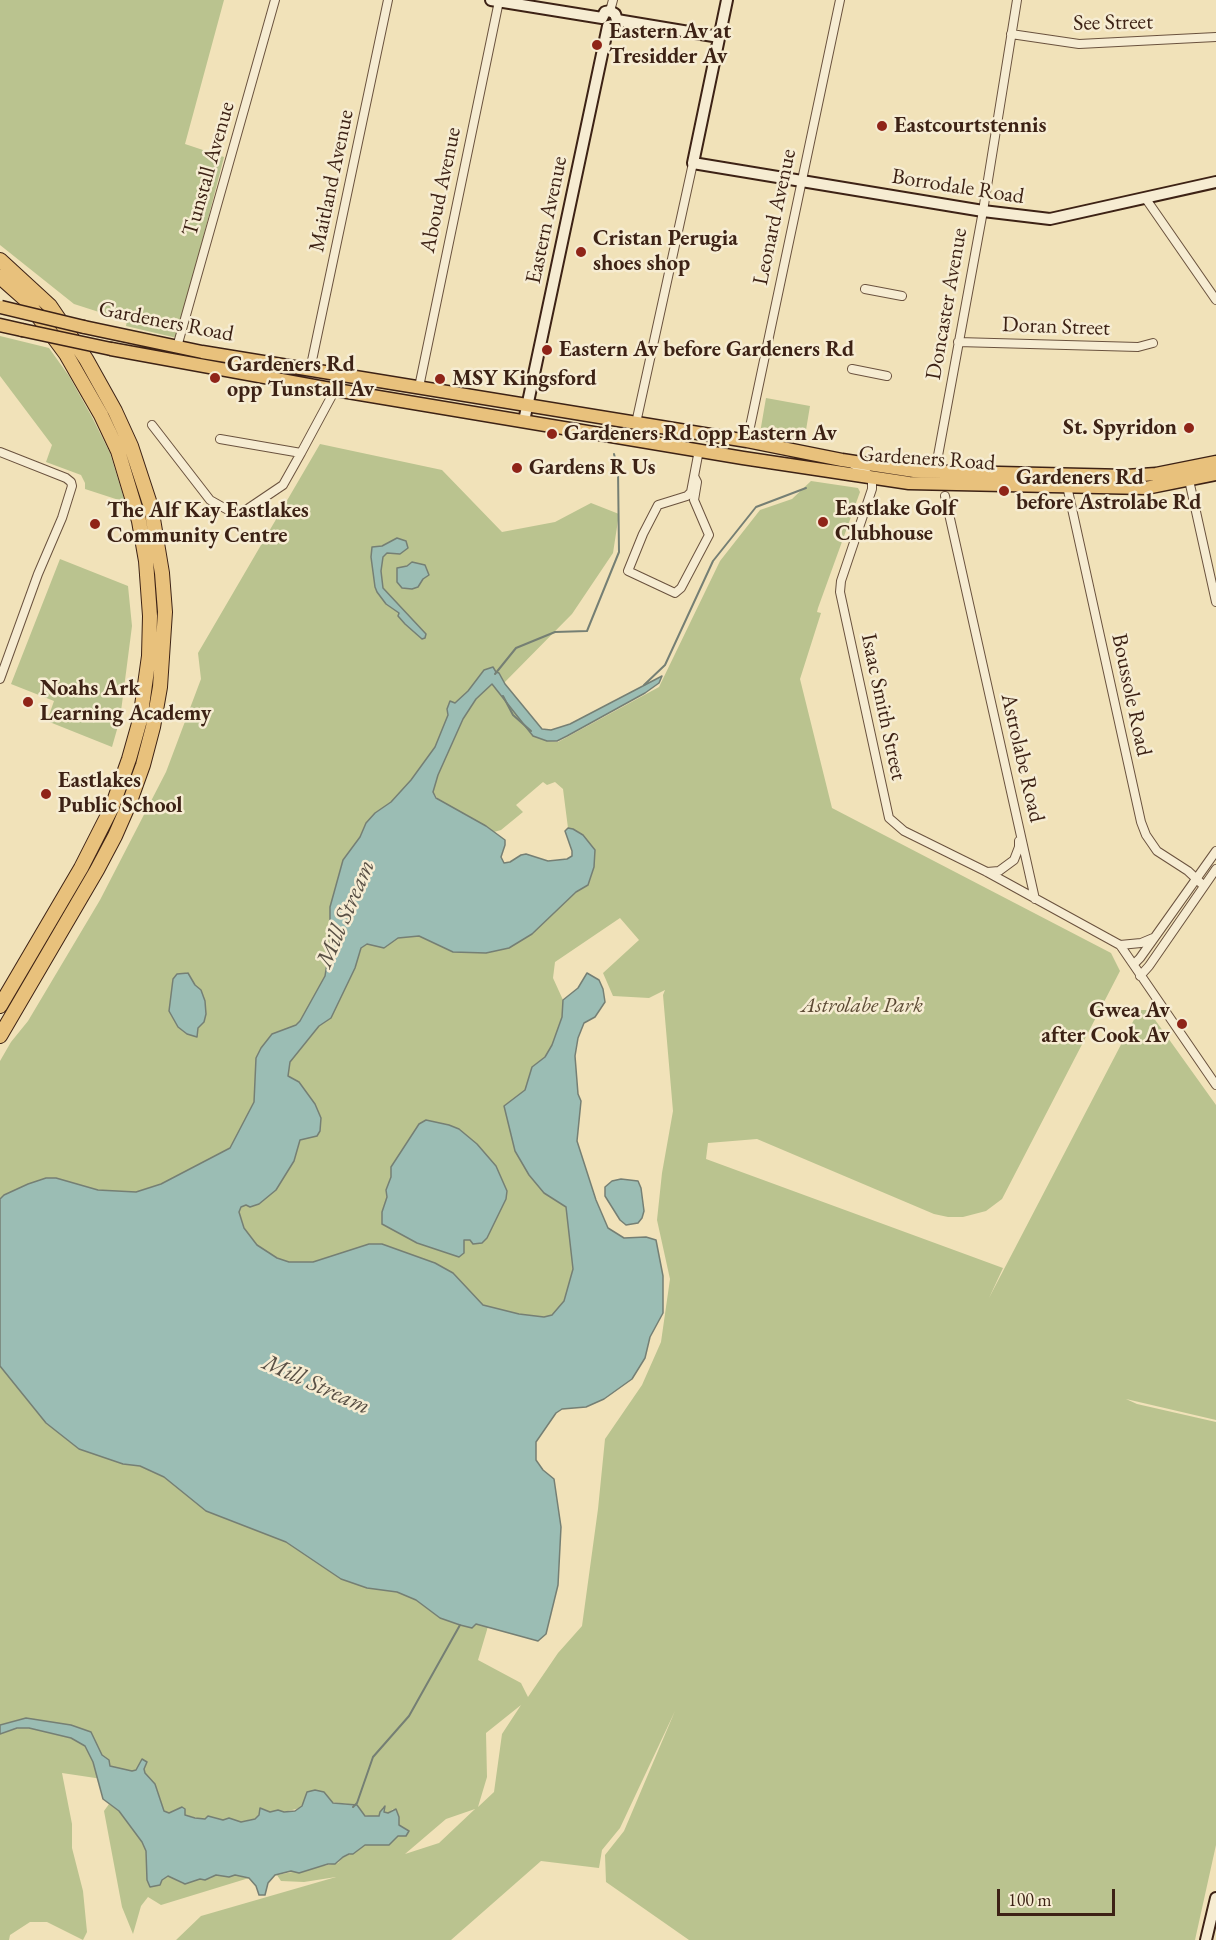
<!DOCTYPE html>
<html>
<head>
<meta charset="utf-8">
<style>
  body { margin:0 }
  #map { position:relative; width:1216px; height:1940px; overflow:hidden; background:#f1e2b9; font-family:"EB Garamond",serif }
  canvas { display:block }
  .scale { position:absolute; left:997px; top:1889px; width:118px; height:27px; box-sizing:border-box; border:3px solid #3d2215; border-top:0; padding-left:8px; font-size:18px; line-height:21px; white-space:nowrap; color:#3d2215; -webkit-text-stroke:4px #f6ecd2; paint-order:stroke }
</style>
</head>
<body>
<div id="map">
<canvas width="1216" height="1940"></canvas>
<div class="scale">100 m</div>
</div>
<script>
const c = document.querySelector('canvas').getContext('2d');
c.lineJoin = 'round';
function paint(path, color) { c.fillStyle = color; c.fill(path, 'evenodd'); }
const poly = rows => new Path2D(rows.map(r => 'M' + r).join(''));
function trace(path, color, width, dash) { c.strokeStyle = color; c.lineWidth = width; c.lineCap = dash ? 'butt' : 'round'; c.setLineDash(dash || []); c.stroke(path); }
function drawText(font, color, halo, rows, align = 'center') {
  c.font = font + ' "EB Garamond",serif'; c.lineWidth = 5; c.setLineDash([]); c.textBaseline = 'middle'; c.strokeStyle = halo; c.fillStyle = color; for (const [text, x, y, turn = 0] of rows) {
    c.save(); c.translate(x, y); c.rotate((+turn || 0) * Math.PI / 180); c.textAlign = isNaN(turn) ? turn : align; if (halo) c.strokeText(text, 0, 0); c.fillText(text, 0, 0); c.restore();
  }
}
paint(poly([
  [0,0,224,0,185,144,224,157,177,338,126,326,127,321,74,304,0,245],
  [0,336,49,348,69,376,92,417,110,453,125,502,85,489,85,483,81,475,46,462,52,445,0,376],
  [766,398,810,406,804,442,760,433],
  [320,444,442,470,502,532,555,522,591,503,619,514,613,553,572,614,497,690,533,736,547,741,558,742,659,687,720,561,760,510,792,499,811,481,858,488,860,492,818,608,817,612,821,613,800,679,832,808,1111,953,1120,971,1002,1199,986,1211,963,1217,948,1217,934,1214,757,1139,708,1143,706,1159,1003,1268,989,1298,1139,1010,1148,1010,1216,1105,1216,1420,1126,1399,1137,1404,1216,1422,1216,1845,1195,1940,689,1940,606,1882,605,1855,624,1831,675,1711,620,1828,602,1850,599,1868,541,1861,451,1940,176,1940,201,1916,336,1877,304,1882,281,1881,277,1875,338,1863,343,1857,356,1852,365,1845,389,1845,398,1836,406,1836,408,1831,399,1825,397,1812,393,1809,388,1813,384,1812,383,1807,379,1816,372,1817,362,1814,357,1805,331,1802,304,1802,300,1808,284,1812,278,1810,270,1812,260,1808,259,1815,255,1819,241,1822,229,1818,223,1820,208,1816,206,1819,197,1818,185,1815,185,1812,178,1809,169,1813,164,1812,156,1787,62,1773,72,1824,72,1848,83,1891,87,1932,83,1940,47,1922,30,1922,10,1935,9,1940,0,1940,0,1344,495,1603,478,1660,521,1683,528,1697,558,1653,582,1626,598,1509,605,1439,642,1385,661,1342,670,1279,657,1220,662,1173,673,1111,663,995,665,990,649,998,613,996,603,973,639,940,620,918,555,962,553,978,563,1000,562,1017,552,1045,545,1057,532,1067,525,1090,519,1095,573,1199,581,1260,561,1331,0,1227,0,1061,11,1042,28,1021,100,900,166,772,201,679,198,653],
  [543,782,547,785,555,782,563,789,568,828,573,829,588,885,576,892,532,934,509,948,384,840,435,786,433,792,440,802,467,815,494,832,501,830,523,812,516,805],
  [521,1705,502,1734,494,1792,478,1807,487,1777,486,1733],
  [475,1809,439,1843,405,1854,446,1819],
  [60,559,128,586,132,626,120,719,112,747,47,721,54,701,11,684],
  [109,1804,119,1811,142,1842,146,1851,147,1871,150,1887,160,1885,162,1880,168,1876,183,1884,200,1879,209,1879,216,1875,229,1877,235,1875,249,1878,161,1905,148,1897,141,1906,133,1934,122,1907,104,1811]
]), '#bac38f');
const water = poly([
  [397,538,406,541,408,548,400,554,387,553,383,557,381,571,383,588,426,634,425,638,422,639,405,624,398,616,399,613,386,604,377,592,375,587,371,557,372,547,382,546,397,538],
  [412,562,425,565,429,575,423,579,418,587,412,589,402,588,397,582,397,568,407,566,412,562],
  [493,667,496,672,499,673,505,684,542,729,551,730,570,724,662,676,659,683,645,693,567,736,557,741,547,741,533,736,492,684,476,699,463,719,438,775,433,792,436,798,486,826,505,840,505,845,501,857,504,863,510,862,521,855,526,854,548,861,567,859,572,856,572,851,565,831,568,828,573,829,583,835,595,850,594,867,588,885,576,892,532,934,509,948,486,953,453,952,419,936,398,938,384,948,367,944,361,948,355,968,331,1018,319,1026,290,1062,288,1076,299,1082,315,1104,321,1118,320,1131,317,1136,300,1140,294,1161,276,1190,259,1204,250,1207,246,1205,241,1207,239,1212,244,1228,257,1245,277,1258,289,1262,313,1262,369,1244,382,1244,435,1263,453,1273,483,1305,519,1314,544,1317,552,1315,564,1301,573,1269,566,1207,544,1193,529,1175,515,1151,504,1106,525,1090,532,1067,545,1057,552,1045,562,1017,563,1000,578,988,587,973,599,980,603,989,605,1002,595,1017,584,1023,578,1038,575,1056,578,1094,581,1101,577,1141,596,1200,608,1228,624,1238,646,1237,656,1240,663,1276,663,1313,650,1337,645,1358,632,1379,604,1399,586,1407,562,1409,556,1413,536,1442,536,1460,543,1470,554,1479,561,1527,558,1585,546,1634,538,1641,476,1624,472,1628,460,1625,440,1618,416,1600,397,1592,367,1588,341,1579,286,1542,206,1511,164,1477,140,1466,123,1464,79,1449,46,1423,0,1366,0,1199,4,1195,28,1184,46,1178,56,1178,98,1190,136,1192,161,1184,230,1148,254,1102,256,1058,261,1048,272,1034,296,1025,300,1021,325,976,330,945,330,907,343,860,360,837,366,823,375,813,391,802,411,780,435,747,448,715,447,709,450,701,455,703,468,691,484,670,493,667],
  [188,973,195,985,201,990,205,1001,206,1014,204,1022,198,1028,197,1037,187,1034,178,1027,169,1011,173,979,177,974,188,973],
  [426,1120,449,1125,459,1129,477,1144,496,1166,507,1191,506,1199,487,1238,482,1243,473,1244,470,1240,464,1240,464,1253,459,1257,417,1243,382,1224,382,1212,387,1197,386,1190,391,1177,391,1167,419,1124,426,1120],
  [621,1179,638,1181,641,1188,644,1211,642,1218,638,1223,626,1225,620,1220,605,1196,605,1187,612,1181,621,1179],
  [26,1718,71,1725,91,1732,102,1755,109,1760,110,1766,132,1771,136,1770,142,1759,147,1762,144,1769,145,1773,155,1784,164,1811,169,1813,182,1807,185,1809,185,1815,195,1818,205,1819,208,1816,223,1820,229,1818,241,1822,255,1819,259,1815,260,1808,270,1812,278,1810,284,1812,295,1811,302,1806,307,1792,315,1790,324,1792,333,1803,357,1805,365,1816,379,1816,380,1812,385,1806,384,1812,388,1813,396,1809,399,1817,399,1825,409,1831,406,1836,398,1836,389,1845,365,1845,353,1854,349,1854,343,1857,335,1864,328,1864,299,1873,291,1871,275,1875,268,1883,265,1895,259,1895,256,1886,249,1878,235,1875,229,1877,216,1875,205,1880,200,1879,185,1884,168,1876,162,1880,160,1885,150,1887,147,1880,146,1851,142,1842,119,1811,103,1799,93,1762,85,1746,71,1738,29,1728,17,1728,0,1734,0,1725,26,1718]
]);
paint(water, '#9bbdb4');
trace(water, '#757f74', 1.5);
trace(poly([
  [495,674,516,648,555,632,587,631,619,552,618,470,614,454],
  [644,685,665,665,713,561,756,507,806,488],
  [503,696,513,715,531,731],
  [353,1807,357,1803,373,1757,409,1716,460,1625]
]), '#757f74', 2);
const street = poly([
  [610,11,613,0],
  [1011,34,1079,44,1216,37],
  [1146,199,1216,300],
  [865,289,902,296],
  [958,342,1138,347,1153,343],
  [177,347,275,0],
  [852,369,887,376],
  [310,370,388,0],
  [419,387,499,1],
  [636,423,693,163],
  [152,425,210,500,235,514,240,514,283,485,301,453],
  [220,439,301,453,343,375],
  [747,441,840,0],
  [0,452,66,478,71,482,72,486,62,518,38,574,0,679],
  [854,465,864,470,872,479,872,489,841,581,840,592,889,818,904,831,987,872,1120,945,1216,1085],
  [935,472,983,211,1017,0],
  [695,478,697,482,694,500,709,535,681,588,675,593,628,571,643,534,658,505,687,496,691,492,699,450],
  [1189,480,1216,602],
  [1067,486,1141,822,1146,835,1157,851,1188,871,1204,886],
  [945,496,1035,899],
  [987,872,999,871,1014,860,1019,847,1019,841],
  [1120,945,1141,943,1153,938],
  [1134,964,1140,958,1216,851],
  [1140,976,1149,966,1216,869]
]);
const secondary = poly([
  [491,0,602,18],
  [727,0,693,163,983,211,1050,219,1216,182],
  [602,18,605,12,610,11,615,14,617,20],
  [617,20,719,37],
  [524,421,608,26],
  [1206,1940,1216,1898]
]);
const primary = poly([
  [0,325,22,330],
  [84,327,202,352,747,441,842,460,914,471,1126,476,1156,474,1216,462],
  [111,349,336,390,743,458,909,483,1146,488,1216,474]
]);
const highway = poly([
  [0,260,50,306,86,359,115,411,131,446,151,507,162,573,165,612,160,687,153,727,143,765,129,804,115,836,97,870,0,1036],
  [0,277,26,300,66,354,101,415,118,451,139,521,146,561,150,616,149,656,140,720,129,759,112,807,81,868,0,1006]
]);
trace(street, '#6a523e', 10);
trace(secondary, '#3d2215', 14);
trace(primary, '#3d2215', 15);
trace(highway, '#3d2215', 16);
trace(street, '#f6ecd2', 8);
trace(secondary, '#f6ecd2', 10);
trace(primary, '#e8c17c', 12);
trace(highway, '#e8c17c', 14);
const primaryBridge = poly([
  [1,307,84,327],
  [22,330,111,349]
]);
trace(primaryBridge, '#3d2215', 15, []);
trace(primaryBridge, '#e8c17c', 12);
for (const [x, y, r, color] of [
  [597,45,6,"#8f2418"],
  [882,126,6,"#8f2418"],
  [581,252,6,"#8f2418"],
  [547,350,6,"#8f2418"],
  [215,378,6,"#8f2418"],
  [440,379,6,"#8f2418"],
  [1189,428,6,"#8f2418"],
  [552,434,6,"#8f2418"],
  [517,468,6,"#8f2418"],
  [1004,491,6,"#8f2418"],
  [823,522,6,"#8f2418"],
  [95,524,6,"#8f2418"],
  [28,702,6,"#8f2418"],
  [46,794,6,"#8f2418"],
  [1182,1024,6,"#8f2418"]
]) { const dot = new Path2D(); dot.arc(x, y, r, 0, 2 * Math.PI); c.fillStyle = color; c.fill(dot); trace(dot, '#f6ecd2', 2); }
drawText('22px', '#3d2215', '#f6ecd2', [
  ["See Street",1113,23,-1],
  ["Tunstall Avenue",209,169,-74],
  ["Maitland Avenue",332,181,-78],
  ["Borrodale Road",958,187,9],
  ["Aboud Avenue",441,190,-78],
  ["Leonard Avenue",775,217,-78],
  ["Eastern Avenue",547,220,-78],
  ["Doncaster Avenue",947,304,-80],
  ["Gardeners Road",166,322,11],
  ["Doran Street",1056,327,2],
  ["Gardeners Road",927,459,4],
  ["Boussole Road",1131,695,78],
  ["Isaac Smith Street",883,707,78],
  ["Astrolabe Road",1022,758,77]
]);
drawText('bold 22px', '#3d2215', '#f6ecd2', [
  ["Eastern Av at",609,32],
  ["Tresidder Av",609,57],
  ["Eastcourtstennis",894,126],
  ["Cristan Perugia",593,239],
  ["shoes shop",593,264],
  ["Eastern Av before Gardeners Rd",559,350],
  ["Gardeners Rd",227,365],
  ["opp Tunstall Av",227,390],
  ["MSY Kingsford",452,379],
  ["St. Spyridon",1177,428,"right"],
  ["Gardeners Rd opp Eastern Av",564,434],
  ["Gardens R Us",529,468],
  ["Gardeners Rd",1016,478],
  ["before Astrolabe Rd",1016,503],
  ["Eastlake Golf",835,509],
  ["Clubhouse",835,534],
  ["The Alf Kay Eastlakes",107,511],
  ["Community Centre",107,536],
  ["Noahs Ark",40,689],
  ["Learning Academy",40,714],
  ["Eastlakes",58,781],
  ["Public School",58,806],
  ["Gwea Av",1170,1011,"right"],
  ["after Cook Av",1170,1036,"right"]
], 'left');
drawText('italic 22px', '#5c4a34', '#f6ecd2', [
  ["Astrolabe Park",862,1006]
]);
drawText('italic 24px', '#595045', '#f6ecd2', [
  ["Mill Stream",346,914,-67],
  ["Mill Stream",316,1385,24]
]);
</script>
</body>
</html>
